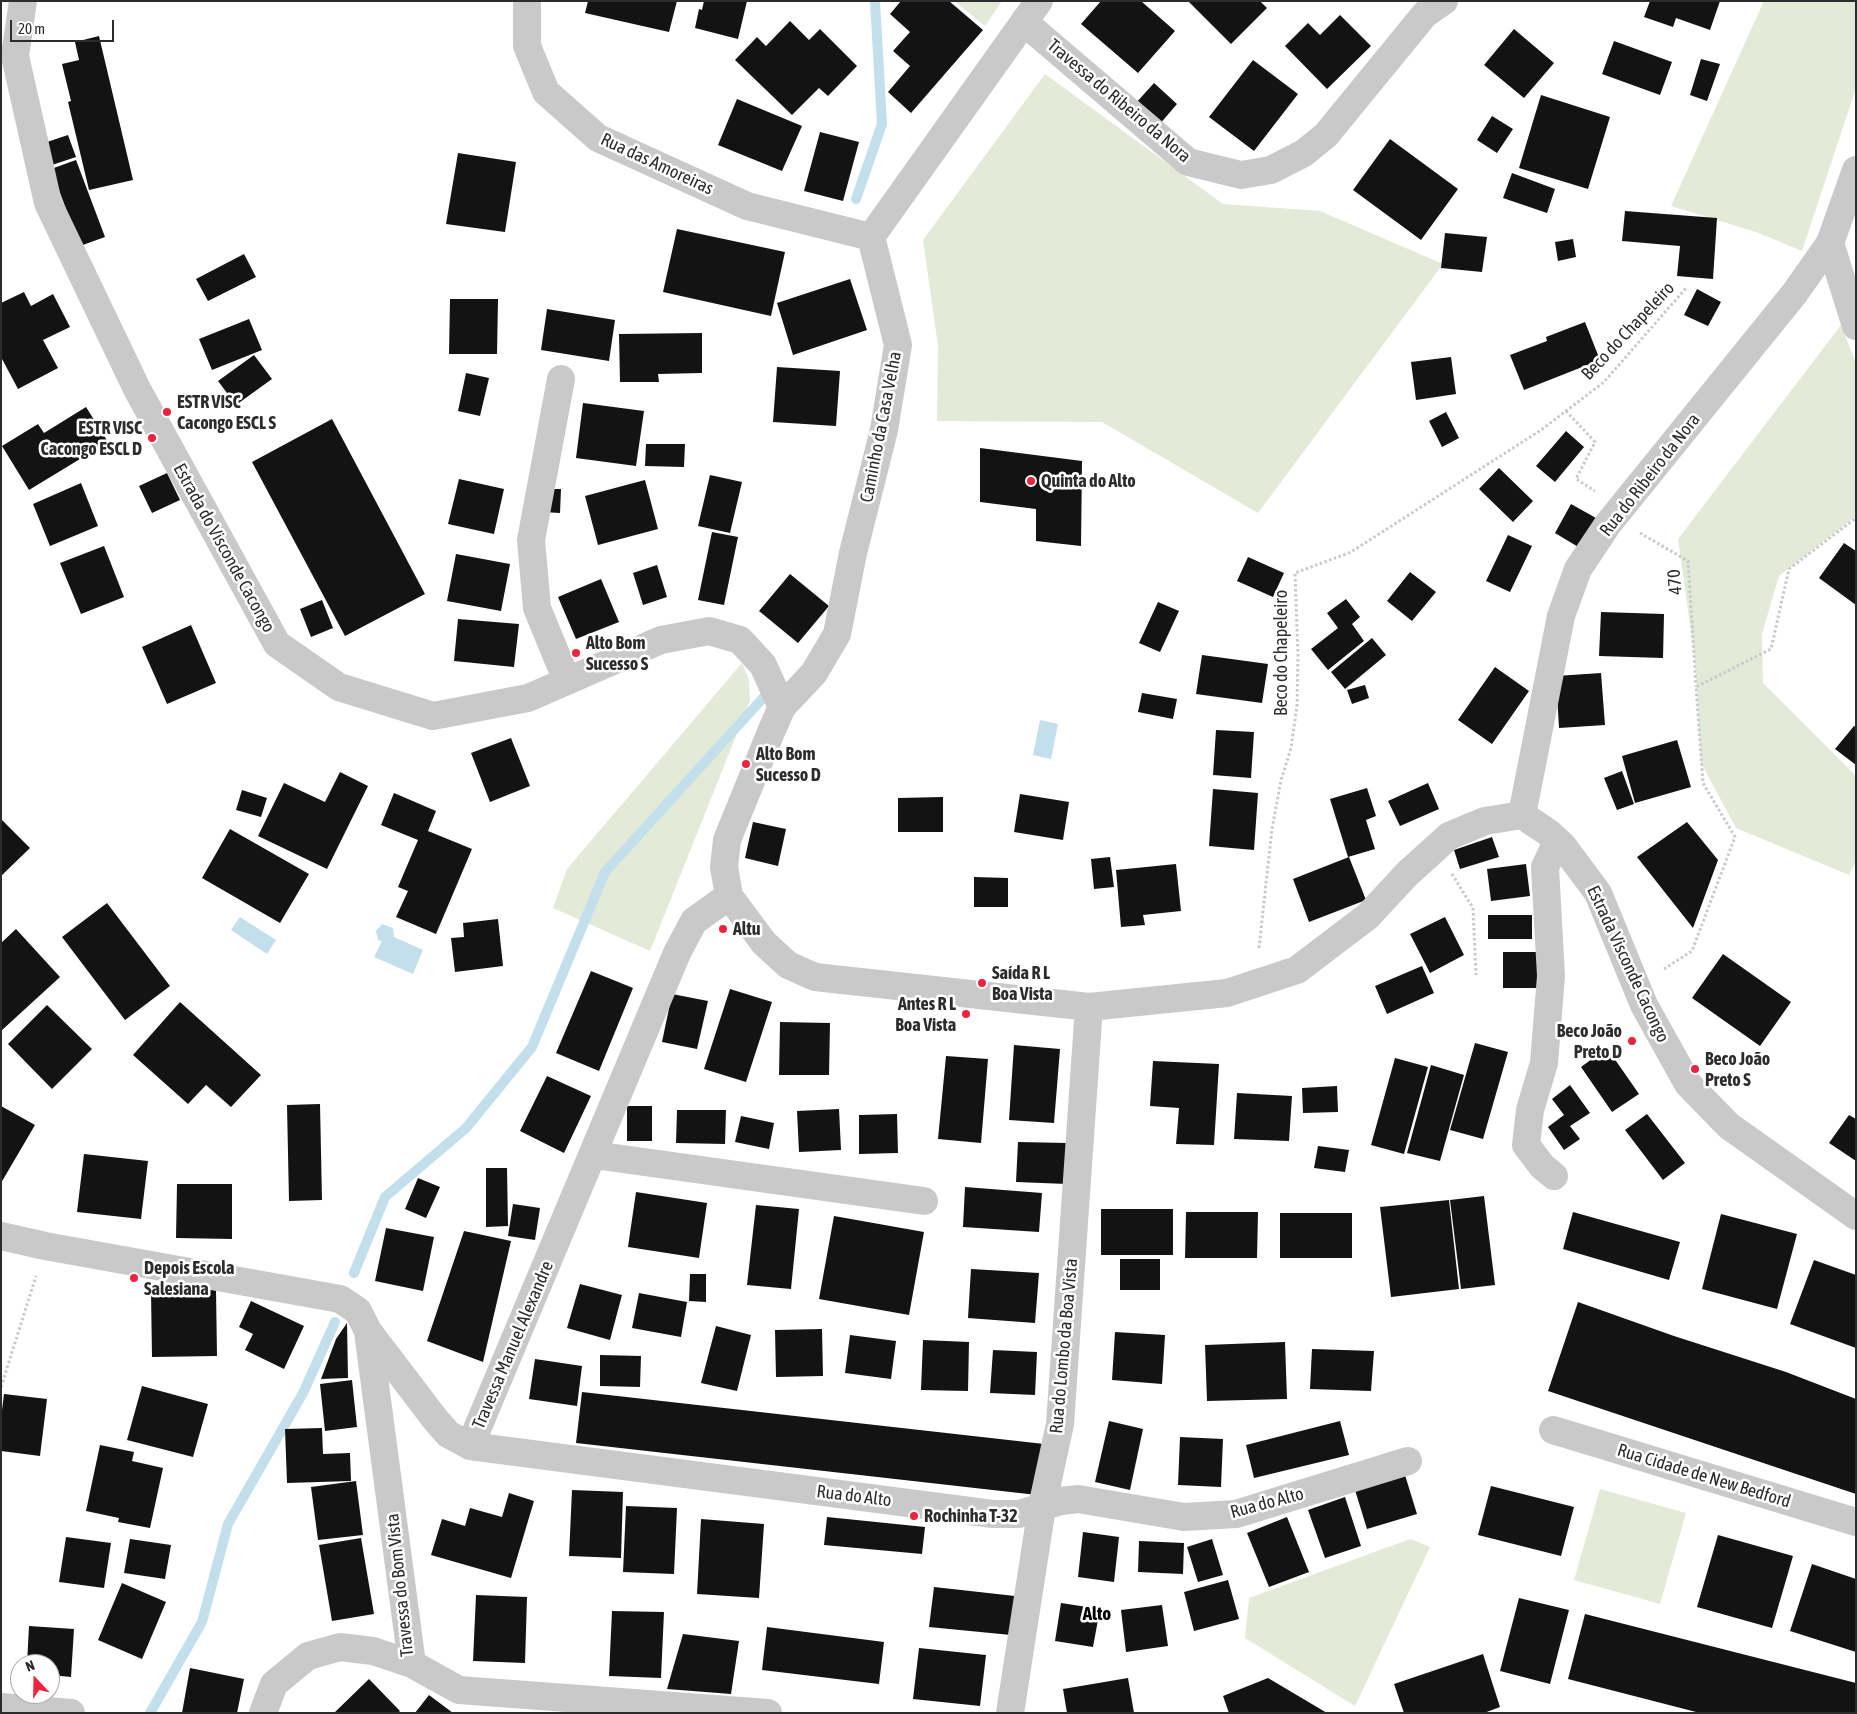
<!DOCTYPE html>
<html>
<head>
<meta charset="utf-8">
<style>
  body { margin:0 }
  #map { position:relative; width:1857px; height:1714px; overflow:hidden; background:#fff; font-family:"Asap Condensed",sans-serif }
  canvas { display:block }
  .frame { position:absolute; inset:0; border:2px solid #2c2c2c; pointer-events:none }
  .north { position:absolute; left:10px; top:1654px; width:50px; height:50px; box-sizing:border-box; background:#fff; border:1px solid #ababab; border-radius:50%; rotate:339deg; font-size:14px; font-weight:700; line-height:20px; text-align:center; color:#2c2c2c }
  .north::after { content:''; display:block; margin:auto; width:18px; height:22px; background:#ef233e; clip-path:polygon(50% 0,100% 100%,50% 72%,0 100%) }
  .scale { position:absolute; left:10px; top:20px; width:104px; height:22px; box-sizing:border-box; border:2px solid #2c2c2c; border-top:0; padding-left:6px; font-size:15px; line-height:18px; white-space:nowrap; color:#2c2c2c; -webkit-text-stroke:4px #fff; paint-order:stroke }
</style>
</head>
<body>
<div id="map">
<canvas width="1857" height="1714"></canvas>
<div class="frame"></div>
<div class="north">N</div>
<div class="scale">20 m</div>
</div>
<script>
const c = document.querySelector('canvas').getContext('2d');
c.lineJoin = 'round';
function paint(path, color) { c.fillStyle = color; c.fill(path, 'evenodd'); }
const poly = rows => new Path2D(rows.map(r => 'M' + r).join(''));
function trace(path, color, width, dash) { c.strokeStyle = color; c.lineWidth = width; c.lineCap = dash ? 'butt' : 'round'; c.setLineDash(dash || []); c.stroke(path); }
function drawText(font, color, halo, rows, align = 'center') {
  c.font = font + ' "Asap Condensed",sans-serif'; c.lineWidth = 5; c.setLineDash([]); c.textBaseline = 'middle'; c.strokeStyle = halo; c.fillStyle = color; for (const [text, x, y, turn = 0] of rows) {
    c.save(); c.translate(x, y); c.rotate((+turn || 0) * Math.PI / 180); c.textAlign = isNaN(turn) ? turn : align; if (halo) c.strokeText(text, 0, 0); c.fillText(text, 0, 0); c.restore();
  }
}
paint(poly([
  [954,1,1002,1,985,26],
  [1764,1,1856,1,1856,88,1802,251,1756,232,1671,206],
  [1045,74,1223,204,1320,211,1443,264,1258,513,1102,422,937,421,938,346,923,240],
  [1841,325,1856,363,1856,516,1779,576,1762,634,1763,683,1856,776,1856,861,1849,875,1736,828,1701,763,1695,660,1678,539],
  [742,663,749,680,750,701,650,951,553,908,567,869],
  [1600,1489,1686,1513,1660,1604,1574,1580],
  [1410,1539,1430,1547,1355,1706,1245,1638,1249,1598]
]), '#e3ebd8');
paint(poly([
  [1040,720,1058,724,1051,759,1033,755],
  [240,917,276,940,267,954,231,930],
  [382,924,393,928,394,937,423,950,413,974,374,957,382,941,378,940,376,931]
]), '#c3dfec');
trace(poly([
  [856,199,882,124,875,1],
  [354,1273,385,1197,466,1128,532,1047,605,872,763,698],
  [150,1713,202,1622,228,1524,303,1393,335,1322]
]), '#c3dfec', 10);
paint(poly([
  [588,1,677,1,669,32,585,13],
  [704,1,747,1,738,39,695,28,699,9,702,10],
  [901,1,949,1,983,30,911,113,888,92,910,66,893,51,910,32,890,14],
  [1101,1,1141,1,1175,31,1138,73,1081,24],
  [1188,1,1260,1,1267,8,1231,44],
  [1650,1,1720,1,1710,30,1676,18,1673,27,1644,17],
  [1340,15,1371,46,1327,89,1285,46,1308,23,1320,35],
  [790,21,809,40,820,29,857,66,828,96,819,88,792,115,735,60,757,37,766,46],
  [1514,29,1554,63,1524,98,1484,65],
  [99,36,133,180,89,190,68,102,71,101,62,64,79,60,75,42],
  [1614,41,1672,62,1660,95,1602,74],
  [1701,59,1720,64,1707,101,1690,95],
  [1253,60,1298,94,1254,151,1209,117],
  [1154,83,1177,104,1159,125,1135,104],
  [1541,95,1610,117,1588,189,1519,168],
  [737,99,802,126,782,171,718,145],
  [1492,116,1513,129,1497,153,1477,140],
  [820,132,859,142,843,201,804,191],
  [68,135,76,157,52,165,44,143],
  [1390,139,1458,189,1421,240,1353,190],
  [458,153,516,162,505,232,446,224],
  [76,160,105,237,80,246,51,169],
  [1512,173,1555,189,1547,213,1503,198],
  [1625,211,1717,218,1713,279,1677,276,1680,246,1622,241],
  [677,229,785,252,771,316,663,292],
  [1445,233,1487,237,1482,272,1441,268],
  [1573,239,1576,257,1558,261,1555,242],
  [244,254,256,277,208,301,196,279],
  [850,279,867,330,793,355,777,303],
  [1697,289,1721,302,1708,326,1684,315],
  [24,292,31,306,53,294,70,327,43,340,58,368,18,389,1,357,1,303],
  [450,299,498,299,497,354,449,354],
  [547,309,615,320,609,361,541,350],
  [249,319,262,350,212,370,199,339],
  [1585,322,1600,360,1524,390,1510,355,1547,341,1546,337],
  [702,333,702,373,658,374,659,382,620,382,619,334],
  [254,355,272,379,236,405,218,381],
  [1451,357,1456,394,1416,400,1411,362],
  [777,367,840,371,836,426,773,422],
  [466,373,489,378,480,416,458,411],
  [583,403,644,411,636,466,576,458],
  [86,407,108,442,29,490,2,446,38,424,44,433],
  [1446,412,1459,438,1442,447,1429,421],
  [332,419,425,594,345,636,252,462],
  [1566,431,1584,447,1555,482,1536,466],
  [646,444,685,444,684,467,645,466],
  [980,448,1082,461,1081,546,1036,541,1036,509,980,502],
  [1499,468,1533,501,1513,522,1479,489],
  [167,473,180,500,152,513,139,486],
  [710,475,742,482,730,533,698,526],
  [459,479,504,489,494,534,448,524],
  [645,480,658,529,598,545,585,496],
  [81,483,98,526,50,546,33,504],
  [544,489,561,489,560,513,543,512],
  [1571,504,1596,518,1580,548,1555,533],
  [712,532,738,537,724,605,698,600],
  [1508,535,1532,546,1510,592,1486,581],
  [1844,543,1856,551,1856,605,1819,578],
  [104,546,124,597,81,614,60,563],
  [456,554,510,564,501,611,447,601],
  [1248,557,1284,573,1273,597,1237,581],
  [657,565,667,597,643,605,633,573],
  [1410,572,1436,592,1412,621,1387,601],
  [790,574,829,606,798,643,759,611],
  [601,579,619,622,576,639,558,597],
  [1346,599,1360,617,1352,624,1364,641,1328,670,1311,649,1338,628,1327,613],
  [322,600,333,628,311,637,300,609],
  [1158,602,1179,611,1160,652,1139,643],
  [1601,612,1664,614,1663,658,1599,656],
  [458,619,519,624,514,667,454,661],
  [191,625,216,683,167,704,142,647],
  [1372,638,1386,655,1345,689,1331,672],
  [1202,655,1268,664,1262,703,1196,694],
  [1495,667,1529,691,1492,744,1458,720],
  [1601,673,1605,725,1559,728,1556,676],
  [1365,685,1369,698,1352,704,1347,690],
  [1142,693,1177,699,1173,719,1138,712],
  [1854,726,1856,727,1856,765,1835,749],
  [1216,730,1254,732,1251,778,1213,775],
  [511,738,530,786,490,802,471,753],
  [1677,740,1691,787,1635,803,1622,756],
  [1622,771,1634,804,1617,810,1604,778],
  [340,772,368,786,327,869,258,836,284,783,325,802],
  [1428,783,1439,809,1400,826,1388,801],
  [1367,788,1376,816,1366,820,1375,849,1348,857,1330,799],
  [1213,789,1258,793,1254,850,1209,846],
  [242,790,267,798,261,817,236,810],
  [394,793,436,811,428,831,472,849,436,934,396,917,408,891,398,887,418,840,381,825],
  [1020,794,1069,802,1063,840,1014,832],
  [943,797,943,832,898,832,898,798],
  [1,819,30,848,1,876],
  [753,822,786,829,778,866,745,858],
  [1687,822,1718,860,1693,928,1637,857],
  [230,829,309,874,280,923,202,878],
  [1492,837,1499,857,1460,869,1454,850],
  [1110,857,1114,887,1094,889,1091,859],
  [1349,857,1366,900,1309,922,1293,879],
  [1176,864,1181,911,1143,915,1145,925,1121,927,1116,870],
  [1526,864,1530,896,1491,901,1487,869],
  [974,877,1008,878,1008,907,974,907],
  [107,903,170,986,125,1020,62,937],
  [1488,915,1532,915,1532,939,1488,939],
  [1445,917,1464,955,1430,973,1410,934],
  [498,919,503,966,455,972,451,938,464,937,463,923],
  [16,929,60,977,1,1031,1,943],
  [1503,952,1539,952,1538,988,1503,988],
  [1723,954,1791,1002,1760,1046,1692,998],
  [1422,966,1434,993,1387,1014,1375,986],
  [591,971,633,988,599,1071,556,1053],
  [730,989,772,1002,746,1082,704,1069],
  [672,994,708,1001,697,1049,662,1042],
  [180,1002,261,1075,231,1107,206,1085,188,1104,133,1055],
  [47,1005,92,1049,52,1089,8,1044],
  [780,1022,830,1023,829,1075,779,1075],
  [1475,1043,1508,1052,1483,1139,1450,1130],
  [1014,1045,1060,1049,1054,1123,1009,1120],
  [1607,1048,1639,1094,1612,1112,1581,1067],
  [946,1056,988,1059,981,1143,938,1139],
  [1395,1058,1428,1067,1404,1154,1371,1145],
  [1153,1061,1219,1064,1214,1145,1176,1144,1179,1108,1150,1106],
  [1431,1065,1464,1075,1440,1161,1407,1153],
  [547,1076,591,1096,564,1153,520,1131],
  [1570,1085,1590,1113,1570,1126,1580,1139,1564,1150,1548,1127,1564,1115,1552,1099],
  [1337,1086,1338,1112,1303,1113,1302,1088],
  [1237,1093,1292,1096,1289,1141,1234,1139],
  [320,1104,322,1200,289,1201,287,1105],
  [1,1106,35,1125,1,1183],
  [627,1106,652,1106,652,1141,627,1141],
  [839,1109,841,1150,799,1152,797,1111],
  [677,1110,726,1110,725,1144,676,1143],
  [897,1114,898,1153,859,1154,859,1115],
  [1647,1114,1685,1163,1663,1180,1625,1130],
  [1849,1115,1856,1119,1856,1161,1829,1143],
  [741,1116,774,1123,769,1149,735,1142],
  [1018,1142,1068,1143,1067,1184,1016,1182],
  [1318,1146,1349,1150,1345,1172,1314,1168],
  [84,1154,148,1161,141,1219,77,1212],
  [486,1168,507,1168,508,1226,486,1227],
  [418,1178,440,1187,426,1218,405,1209],
  [177,1184,232,1184,232,1239,176,1238],
  [965,1187,1042,1193,1039,1232,963,1227],
  [636,1192,707,1203,699,1258,628,1247],
  [1484,1196,1495,1285,1461,1289,1450,1200],
  [1449,1200,1459,1289,1391,1297,1380,1207],
  [513,1204,540,1208,535,1240,508,1236],
  [756,1205,799,1209,791,1289,747,1285],
  [1101,1209,1173,1209,1173,1255,1101,1255],
  [1186,1212,1258,1212,1257,1258,1185,1258],
  [1573,1212,1680,1242,1669,1280,1563,1249],
  [1280,1213,1352,1213,1352,1258,1280,1258],
  [1721,1214,1797,1234,1777,1309,1702,1289],
  [834,1216,924,1232,909,1315,819,1299],
  [386,1228,434,1237,423,1291,375,1281],
  [464,1231,511,1241,483,1362,427,1341],
  [1120,1259,1160,1259,1160,1290,1120,1290],
  [1814,1260,1856,1275,1856,1348,1790,1324],
  [971,1269,1039,1273,1035,1323,968,1318],
  [690,1274,706,1274,706,1302,689,1301],
  [580,1284,622,1295,610,1340,567,1328],
  [216,1290,217,1356,152,1357,151,1291],
  [639,1293,687,1302,681,1337,632,1328],
  [251,1301,304,1326,284,1369,245,1350,253,1334,239,1327],
  [1578,1302,1674,1336,1786,1372,1856,1399,1856,1494,1548,1391],
  [347,1323,348,1378,321,1379,336,1339],
  [716,1326,751,1335,737,1391,701,1383],
  [822,1329,823,1376,776,1377,775,1330],
  [1115,1332,1165,1335,1162,1384,1112,1380],
  [850,1335,896,1341,891,1379,845,1373],
  [923,1340,969,1342,968,1391,921,1390],
  [1285,1342,1287,1399,1207,1401,1205,1345],
  [1312,1349,1374,1351,1371,1391,1310,1389],
  [993,1350,1037,1352,1035,1395,990,1393],
  [600,1355,641,1356,640,1387,600,1386],
  [535,1359,582,1366,577,1406,529,1399],
  [352,1380,357,1427,325,1431,320,1384],
  [142,1386,208,1404,193,1457,127,1440],
  [582,1392,1044,1444,1037,1495,576,1443],
  [4,1394,47,1399,40,1456,1,1451,1,1418],
  [1109,1421,1143,1429,1130,1490,1095,1482],
  [1340,1421,1349,1455,1254,1478,1246,1445],
  [322,1428,323,1454,350,1453,351,1481,287,1483,285,1429],
  [1180,1437,1223,1439,1221,1487,1178,1485],
  [100,1445,134,1452,132,1461,163,1468,150,1528,118,1522,119,1518,86,1511],
  [1405,1475,1417,1514,1367,1529,1355,1490],
  [356,1481,363,1535,318,1540,311,1487],
  [1491,1486,1574,1507,1561,1556,1478,1535],
  [572,1490,623,1492,621,1558,569,1556],
  [509,1493,534,1501,511,1578,431,1555,442,1519,465,1526,470,1508,502,1517],
  [1345,1497,1361,1546,1325,1558,1308,1510],
  [626,1506,677,1508,674,1574,623,1572],
  [827,1517,925,1527,922,1554,824,1545],
  [1287,1517,1309,1572,1269,1587,1247,1533],
  [701,1519,764,1524,759,1598,697,1594],
  [1083,1532,1119,1537,1114,1582,1078,1577],
  [1718,1535,1793,1556,1772,1628,1697,1607],
  [66,1537,111,1543,104,1588,59,1582],
  [361,1538,374,1614,332,1621,319,1545],
  [130,1539,171,1545,165,1579,124,1573],
  [1212,1539,1223,1575,1198,1582,1187,1547],
  [1139,1541,1184,1543,1183,1574,1138,1572],
  [1812,1564,1856,1579,1856,1652,1790,1631],
  [1228,1580,1239,1619,1194,1631,1184,1592],
  [122,1583,166,1602,142,1659,98,1640],
  [934,1587,1015,1596,1011,1635,929,1627],
  [476,1595,527,1597,525,1663,473,1661],
  [1519,1598,1569,1610,1550,1684,1500,1671],
  [1061,1603,1100,1609,1093,1647,1055,1641],
  [1162,1605,1168,1646,1126,1652,1121,1610],
  [612,1611,664,1612,661,1678,609,1676],
  [1585,1614,1856,1683,1856,1713,1700,1713,1568,1679],
  [29,1626,74,1629,71,1677,50,1675,50,1664,27,1664],
  [767,1627,884,1642,879,1684,762,1670],
  [683,1634,739,1641,731,1694,667,1689],
  [919,1648,986,1655,980,1706,913,1699],
  [1483,1654,1500,1707,1484,1713,1404,1713,1394,1684],
  [190,1668,244,1679,237,1713,182,1713],
  [1128,1678,1134,1713,1067,1713,1063,1689],
  [1268,1678,1327,1713,1229,1713,1223,1696],
  [369,1679,400,1711,398,1713,334,1713],
  [429,1695,453,1713,415,1713]
]), '#131313');
trace(poly([
  [1566,411,1595,442,1576,479,1595,491],
  [1640,533,1688,561,1696,687],
  [1452,874,1473,908,1476,975],
  [1259,948,1272,829,1281,780,1291,748,1297,706,1298,655,1295,573,1351,552,1541,430,1604,382,1687,287],
  [1664,969,1692,951,1735,837,1703,783,1696,687,1771,649,1789,569,1856,518],
  [1,1387,36,1276]
]), '#c9c9c9', 3, [2.5, 2.5]);
trace(poly([
  [23,1,15,56,48,203,137,389,277,644,339,687,433,716,528,698,661,640,709,631,740,640,763,665,782,707],
  [527,1,527,46,546,92,598,138,747,206,871,237],
  [1039,1,871,237,898,345,884,430,853,553,837,634,814,673,782,707,771,732,727,840,724,867,729,896,764,943,788,965,815,977,1089,1007,1227,993,1297,970,1368,916,1407,874,1449,836,1485,821,1522,815,1549,833,1563,846,1598,893,1644,1005,1688,1084,1729,1126,1856,1216],
  [1025,23,1188,162,1241,175,1271,170,1304,153,1326,135,1425,14,1444,1],
  [1830,243,1856,326],
  [561,379,531,540,537,608,567,681],
  [1522,815,1561,616,1578,569,1608,524,1794,294,1830,243,1856,170],
  [594,1155,924,1201],
  [1554,1176,1542,1166,1526,1145,1530,1110,1544,1063,1551,976,1545,867,1553,850,1563,846],
  [1,1236,45,1246,340,1299,358,1311,368,1331,435,1419,448,1434,470,1446,993,1514,1019,1514,1061,1501,1078,1499,1184,1517,1236,1514,1408,1461],
  [368,1332,412,1664],
  [1553,1430,1856,1522],
  [470,1446,677,953,694,921,729,896],
  [1,1707,71,1713],
  [263,1713,274,1684,308,1656,340,1647,373,1651,412,1664,459,1690,768,1713],
  [1010,1713,1042,1507,1060,1424,1089,1007]
]), '#c9c9c9', 28);
for (const [x, y, r, color] of [
  [167,412,5,"#ef233e"],
  [152,438,5,"#ef233e"],
  [1031,481,5,"#ef233e"],
  [576,653,5,"#ef233e"],
  [746,764,5,"#ef233e"],
  [723,929,5,"#ef233e"],
  [982,983,5,"#ef233e"],
  [966,1014,5,"#ef233e"],
  [1632,1041,5,"#ef233e"],
  [1695,1069,5,"#ef233e"],
  [134,1278,5,"#ef233e"],
  [914,1516,5,"#ef233e"]
]) { const dot = new Path2D(); dot.arc(x, y, r, 0, 2 * Math.PI); c.fillStyle = color; c.fill(dot); trace(dot, '#fff', 2); }
drawText('18px', '#2c2c2c', '#fff', [
  ["Travessa do Ribeiro da Nora",1119,101,40],
  ["Rua das Amoreiras",657,164,25],
  ["Beco do Chapeleiro",1628,331,-47],
  ["Caminho da Casa Velha",881,427,-79],
  ["Rua do Ribeiro da Nora",1650,475,-52],
  ["Estrada do Visconde Cacongo",224,548,61],
  ["470",1675,582,-95],
  ["Beco do Chapeleiro",1281,653,-90],
  ["Estrada Visconde Cacongo",1628,964,65],
  ["Travessa Manuel Alexandre",513,1345,-67],
  ["Rua do Lombo da Boa Vista",1064,1346,-85],
  ["Rua Cidade de New Bedford",1704,1476,17],
  ["Rua do Alto",854,1496,7],
  ["Rua do Alto",1267,1503,-15],
  ["Travessa do Bom Vista",400,1585,-96]
]);
drawText('bold 18px', '#2c2c2c', '#fff', [
  ["ESTR VISC",177,402],
  ["Cacongo ESCL S",177,423],
  ["ESTR VISC",142,428,"right"],
  ["Cacongo ESCL D",142,449,"right"],
  ["Quinta do Alto",1041,481],
  ["Alto Bom",586,643],
  ["Sucesso S",586,664],
  ["Alto Bom",756,754],
  ["Sucesso D",756,775],
  ["Altu",733,929],
  ["Saída R L",992,973],
  ["Boa Vista",992,994],
  ["Antes R L",956,1004,"right"],
  ["Boa Vista",956,1025,"right"],
  ["Beco João",1622,1031,"right"],
  ["Preto D",1622,1052,"right"],
  ["Beco João",1705,1059],
  ["Preto S",1705,1080],
  ["Depois Escola",144,1268],
  ["Salesiana",144,1289],
  ["Rochinha T-32",924,1516]
], 'left');
drawText('bold 19px', '#000', '#fff', [
  ["Alto",1097,1614]
]);
</script>
</body>
</html>
